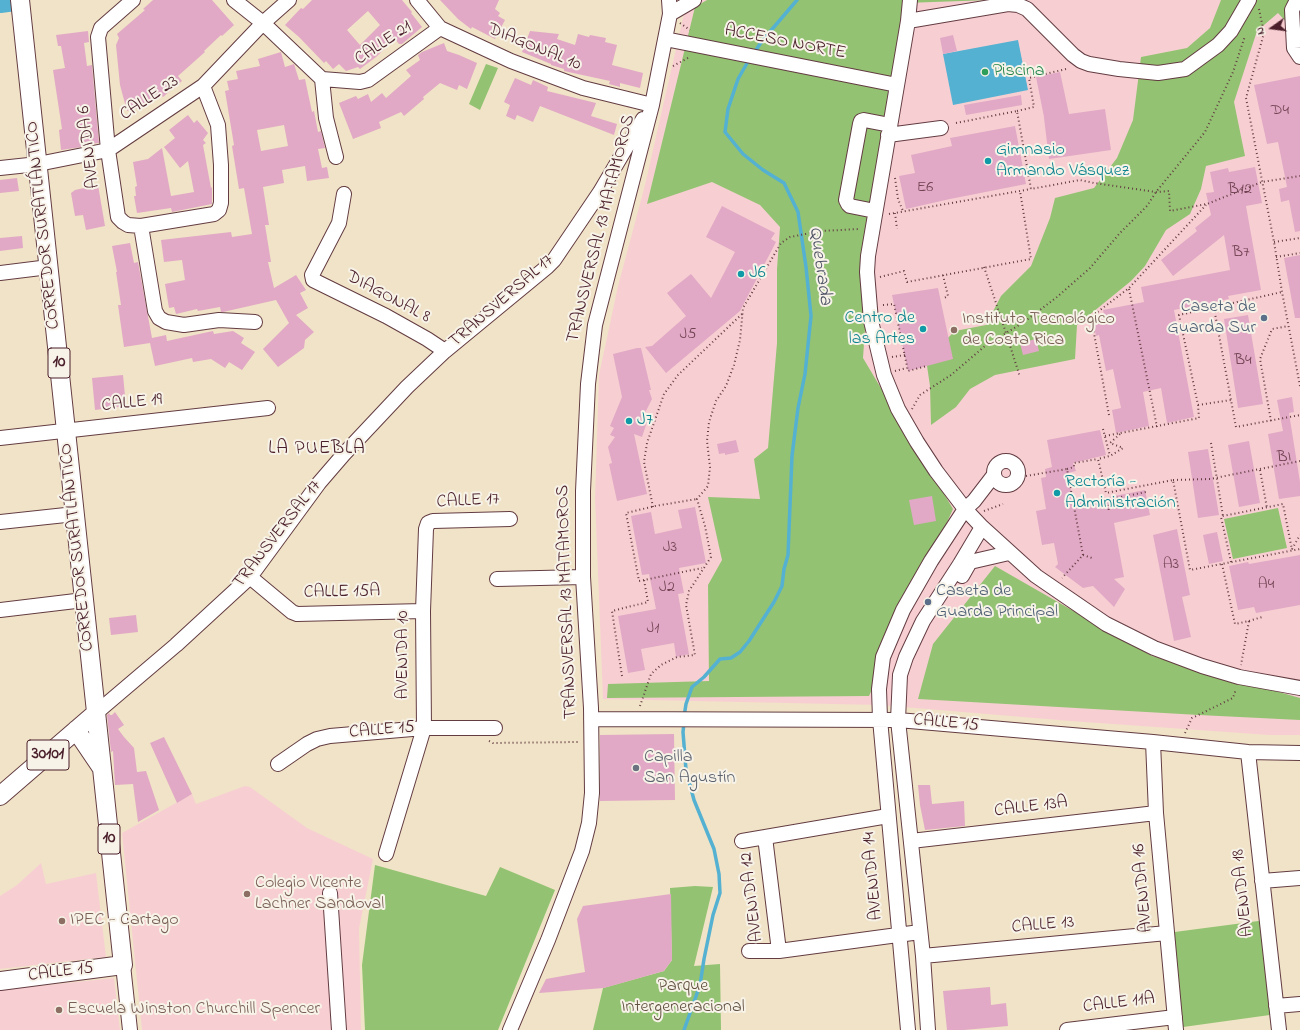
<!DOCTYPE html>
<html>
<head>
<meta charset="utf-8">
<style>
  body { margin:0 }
  #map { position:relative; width:1300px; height:1030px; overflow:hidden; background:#f1e3c7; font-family:"Indie Flower",sans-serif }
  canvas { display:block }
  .north { position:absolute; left:1252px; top:8px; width:40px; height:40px; -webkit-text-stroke:3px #f7f3e8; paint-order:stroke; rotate:256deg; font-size:11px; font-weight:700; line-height:16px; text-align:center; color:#4a1f2b }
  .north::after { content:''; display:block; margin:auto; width:14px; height:18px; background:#4a1f2b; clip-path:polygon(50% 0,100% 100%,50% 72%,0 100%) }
</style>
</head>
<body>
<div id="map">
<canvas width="1300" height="1030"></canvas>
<div class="north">N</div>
</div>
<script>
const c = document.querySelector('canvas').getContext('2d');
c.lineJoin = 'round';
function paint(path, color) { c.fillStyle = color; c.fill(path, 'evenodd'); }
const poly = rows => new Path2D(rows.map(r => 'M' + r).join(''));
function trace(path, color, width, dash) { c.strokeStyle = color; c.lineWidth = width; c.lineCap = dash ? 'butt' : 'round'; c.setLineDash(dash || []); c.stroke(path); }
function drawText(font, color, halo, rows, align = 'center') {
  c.font = font + ' "Indie Flower",sans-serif'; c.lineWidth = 4; c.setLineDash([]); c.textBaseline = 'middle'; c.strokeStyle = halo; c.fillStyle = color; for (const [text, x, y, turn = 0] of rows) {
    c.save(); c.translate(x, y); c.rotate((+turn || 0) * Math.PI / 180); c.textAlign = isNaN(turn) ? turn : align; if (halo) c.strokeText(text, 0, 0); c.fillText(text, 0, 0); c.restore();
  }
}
paint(poly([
  [695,0,1300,0,1300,735,1269,735,1070,721,879,705,603,699,595,499,599,375,618,286,645,185,686,5],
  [245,786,250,787,307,828,373,859,359,929,361,1030,142,1030,122,833,192,794,196,804],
  [41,863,46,884,96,873,106,957,0,969,0,896,17,885],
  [114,978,120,1030,0,1030,0,990]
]), '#f7cfd2');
paint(poly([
  [707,0,990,0,905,3,872,229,863,358,953,509,869,696,607,698,608,684,709,681,708,585,722,560,708,497,760,499,754,459,768,448,777,343,777,269,780,227,760,205,712,182,647,204,695,7],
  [1221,0,1300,0,1300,24,1294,30,1278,13,1257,31,1234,102,1245,156,1206,166,1201,189,1190,214,1166,230,1145,266,1131,281,1077,325,1075,359,995,375,970,389,956,407,931,425,930,386,926,359,955,331,986,325,1001,296,1031,266,1050,218,1055,198,1094,188,1117,158,1133,120,1141,57,1187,48,1210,28],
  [486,64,498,68,480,110,469,104],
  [1278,508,1287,548,1233,559,1224,519],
  [995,566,1152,656,1300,698,1300,720,1199,715,918,699,933,644],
  [375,865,486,896,500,867,555,890,498,1030,365,1030,362,965],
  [695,886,713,887,694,966,720,964,721,1030,593,1030,603,988,664,971,672,960,670,888],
  [1266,920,1277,1014,1176,1028,1167,933]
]), '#93c372');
paint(poly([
  [1018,40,1028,90,953,105,943,54]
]), '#54b1d2');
trace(poly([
  [754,53,762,41,797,0],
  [684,717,686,704,692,687,704,677,720,659,731,658,740,652,749,641,774,602,782,586,784,569,788,555,792,456,798,408,805,374,811,316,806,267,798,212,784,183,763,170,743,154,725,132,728,109,738,79,750,58],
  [684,723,683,732,686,770,694,800,714,849,719,874,720,893,713,915,704,959,700,985,684,1030]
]), '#54b1d2', 3.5);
trace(poly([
  [0,2,15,0]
]), '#54b1d2', 22);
paint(poly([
  [153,0,212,0,234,25,222,36,221,35,204,51,205,52,178,76,182,81,163,97,160,94,146,106,127,111,120,85,116,45,119,38,117,34,145,10,143,9],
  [312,0,402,0,412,12,411,13,422,27,402,44,399,44,395,39,376,57,360,69,358,67,346,71,339,64,333,69,326,61,324,63,299,37,285,25,301,8,303,9],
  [368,11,380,25,360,45,347,30],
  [440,0,499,0,495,9,500,13,498,16,505,20,495,39,472,27,471,29,458,19],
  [88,31,89,42,84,43,87,66,92,65,99,143,82,145,82,147,61,150,59,130,62,129,53,70,65,68,61,46,58,46,56,35],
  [530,31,559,34,557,39,575,45,578,34,589,37,590,35,606,38,605,42,617,45,612,65,643,73,640,88,620,83,620,87,609,84,610,81,564,71,564,69,551,65,551,64,522,52],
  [953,35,957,51,943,54,940,38],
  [444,43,447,51,459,55,477,63,467,89,459,85,457,90,440,83,423,97,424,99,404,116,401,112,379,122,381,128,353,139,339,103,356,96,358,99,368,94,371,102,382,93,386,98,411,76,406,70,420,60,418,55,422,52],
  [281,52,285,67,294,64,299,80,305,79,312,112,314,111,318,132,321,131,325,148,318,149,322,168,327,167,329,178,307,181,305,166,282,170,284,183,263,187,269,225,265,225,271,262,268,262,274,288,296,275,306,290,300,293,308,308,296,315,314,332,305,340,304,348,278,367,263,349,289,323,276,300,223,312,221,312,220,307,198,311,197,309,176,314,174,307,169,308,165,284,185,280,182,260,164,262,161,240,231,232,232,237,252,234,244,188,239,189,232,146,234,145,225,91,229,90,227,81,238,79,236,71,260,66,258,59],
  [284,125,288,146,261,151,257,130],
  [1060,72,1069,114,1105,109,1111,150,1049,159,1044,118,1044,117,1036,77],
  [1300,76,1300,231,1295,232,1289,200,1281,202,1279,189,1287,187,1278,142,1267,144,1254,85],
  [515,78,531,85,533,80,548,87,547,91,596,103,591,116,617,124,614,135,540,106,533,122,517,115,515,120,506,116,510,105,504,102],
  [1021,95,1022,105,966,115,964,105],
  [188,115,194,123,197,120,208,133,203,140,206,143,203,145,211,188,212,187,212,204,172,212,171,208,137,213,134,196,136,196,135,187,137,186,133,162,148,159,162,148,171,196,194,192,188,161,180,168,164,147,175,138,169,130],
  [1015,126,1026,184,950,199,906,209,899,176,915,173,911,155,952,146,950,138],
  [1255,167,1262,203,1246,206,1261,290,1228,296,1229,299,1174,310,1194,417,1167,423,1161,388,1143,392,1149,426,1116,433,1112,410,1121,408,1113,369,1106,371,1099,335,1096,336,1093,321,1105,319,1103,310,1144,302,1141,287,1230,270,1224,235,1173,276,1161,260,1197,231,1195,228,1211,215,1206,193,1214,192,1210,172,1228,168,1229,172],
  [17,178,19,191,0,193,0,180],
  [98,185,105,226,86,230,83,215,75,216,71,193,75,190],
  [722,206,775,233,771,239,776,242,740,311,666,373,645,347,652,346,686,316,667,293,691,274,711,298,735,252,706,237],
  [22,236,23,248,0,251,0,238],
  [130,243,134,263,138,262,152,338,166,335,167,341,213,331,214,334,233,331,244,338,241,343,255,352,242,370,229,362,225,368,211,359,193,362,192,358,155,366,150,343,124,347,118,305,121,305,116,272,117,272,112,246],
  [1300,255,1300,318,1295,318,1284,258],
  [938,288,953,359,908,371,892,295],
  [1248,315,1263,404,1238,408,1224,319],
  [1036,339,1039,351,1023,355,1020,343],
  [637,348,641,348,651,390,649,390,652,399,642,419,647,422,642,437,634,434,647,494,617,501,609,464,612,463,608,447,615,437,610,435,614,428,610,426,622,397,613,354],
  [123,375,126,406,95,410,92,378],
  [1292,397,1294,412,1289,413,1300,482,1300,496,1279,499,1268,434,1283,431,1277,400],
  [1100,430,1106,455,1073,463,1076,471,1068,473,1073,504,1145,490,1150,515,1114,523,1124,577,1114,579,1125,589,1114,607,1093,586,1083,588,1055,567,1058,564,1054,543,1042,545,1036,511,1046,509,1041,478,1046,477,1045,469,1052,467,1047,440],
  [736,440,739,452,725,455,725,453,719,454,717,444],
  [1249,441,1260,503,1239,507,1228,445],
  [1208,449,1219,515,1198,518,1188,452],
  [932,496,936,521,914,525,909,500],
  [695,507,706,563,679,568,684,593,678,594,689,654,676,657,674,643,641,649,645,670,628,673,618,616,656,609,649,574,642,575,631,516,651,512,655,534,682,528,678,510],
  [1177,529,1190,595,1182,597,1191,637,1174,641,1153,535],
  [1217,532,1223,561,1209,564,1203,535],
  [1300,555,1300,605,1256,613,1254,607,1238,610,1229,566,1248,562,1249,564],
  [136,615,138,632,111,635,109,618],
  [115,712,124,725,118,729,124,737,134,748,137,772,146,771,159,810,138,822,133,784,115,785,113,751,111,752,107,715,109,713,110,715,112,715],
  [674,734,675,800,600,801,600,735],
  [164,737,192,794,177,803,150,743],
  [918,785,930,785,932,804,964,801,965,826,925,830,920,805],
  [671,894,672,960,664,971,604,988,539,993,546,979,585,972,577,919,583,906],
  [990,987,991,1005,1006,1003,1008,1026,964,1030,947,1030,943,991]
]), '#e1a9c5');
const minor = poly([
  [133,0,101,28,98,37,108,150,118,217,123,222,128,225,141,226,155,311,159,318,166,322,184,325,219,320,255,322],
  [234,0,263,23,322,79,326,118,336,157],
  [417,0,440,28,511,61,583,88,652,105],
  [1249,0,1231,31,1218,45,1185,69,1158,73,1119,69,1089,64,1081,61,1073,55,1027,9,1018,5,1008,4,908,21,868,256,867,272,871,321,884,375,898,409,917,442,936,471,965,509,982,527,1036,576,1106,624,1154,648,1202,666,1239,677,1300,688],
  [1297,0,1292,10,1294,48,1300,57],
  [670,14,694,0],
  [908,21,910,0],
  [665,39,897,85],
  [322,79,360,82,368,80,440,28],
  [888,135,941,128],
  [0,168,38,164,108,150,203,86,263,23,289,0],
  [344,194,339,223,312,275,313,280,386,316,427,339,445,351],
  [875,211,850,206,848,204,846,200,860,124,861,121,864,120,890,125],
  [141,226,214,214,219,210,221,203,221,165,218,125,203,86],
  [0,273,49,267],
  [0,438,268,408],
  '994 473a12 12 0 1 1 24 0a12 12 0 1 1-24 0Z',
  [0,522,75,514],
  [962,576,970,562,1009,553],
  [250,577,292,612,297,614,423,611],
  [497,579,583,577],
  [0,610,84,600],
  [96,713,176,645,250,577,319,483,344,454,407,387,445,351,547,267,554,260,600,192,643,119],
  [591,719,898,720,1153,742,1248,752,1300,753],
  [1153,742,1156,813,1176,1030],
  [1248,752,1279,1030],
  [278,764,307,744,317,739,330,736,424,728,495,728],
  [765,837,779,951],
  [742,841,888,816],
  [911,841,1156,813],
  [386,854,424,728,423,611,426,529,428,523,433,521,510,519],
  [1262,881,1300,878],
  [330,893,339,1030],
  [749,951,779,951,920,932],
  [923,956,1167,933],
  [123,965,130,1030],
  [1276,1006,1300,1004],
  [510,1030,548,940,582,851,589,823,592,793,591,708,583,577,583,491,588,384,595,325,652,105,670,14,669,0],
  [908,1030,880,719,879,689,883,657,903,610,931,561,965,509,974,501,994,475],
  [928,1030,923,956,898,720,900,675,906,657,923,621,960,564,982,527],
  [1067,1030,1175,1017]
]);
const major = poly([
  [76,730,101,767],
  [0,796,96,713],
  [0,981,123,965,20,0]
]);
trace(minor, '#633c42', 16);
trace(major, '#633c42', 20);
trace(poly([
  [1259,9,1264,33,1246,98,1274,242,1282,292,1300,386],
  [680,23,690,30],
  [673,66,688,58],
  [1017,111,1034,107,1029,78,1066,69],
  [956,123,1017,111,1031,189,1080,180,1094,183,1156,192,1169,191,1170,211,1207,204,1262,182,1300,176],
  [895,178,898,199,903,211],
  [895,213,897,229],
  [889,214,1031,189],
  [1274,242,1300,238],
  [1276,257,1300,253],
  [984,267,1006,333,1020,377],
  [943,275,948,296,944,298],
  [880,277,904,271,907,282,1031,259,1020,191],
  [1129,289,1157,427],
  [883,305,894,304,908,371,927,366],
  [1214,308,1236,427,1300,415],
  [892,357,905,355],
  [895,371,907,368],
  [1198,405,1231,400],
  [912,409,920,395,951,375,985,346,1024,322,1057,297,1090,268,1120,233,1147,206,1156,192,1205,132,1233,72,1245,36],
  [1109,415,1091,317,1129,288,1206,205],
  [1271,421,1260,359,1272,329,1288,326],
  [1103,429,1110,456],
  [1120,434,1110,443,1123,448,1110,456,1098,459,1106,493,1173,480,1190,570,1300,549],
  [1105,436,1199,418,1198,405,1179,315,1282,292],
  [1211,443,1223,516],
  [1067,469,1074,467,1074,463,1098,459],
  [1260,470,1267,508],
  [1026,476,1067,469,1083,555,1062,578],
  [1173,480,1210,479,1300,461],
  [1107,501,1109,511],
  [1082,505,1146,492],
  [653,507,644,462,647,443,664,394,678,375,742,314],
  [984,511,1003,504],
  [1292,549,1300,535],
  [1083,555,1092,558],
  [1231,562,1221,517,1223,516,1283,504,1292,550],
  [1222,564,1235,624,1249,621,1241,665],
  [644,580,639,581,626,513,655,506,697,499],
  [1249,621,1262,617],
  [622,676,612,611,648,602,644,580,702,568],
  [640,706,651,674,661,665,677,657,695,655,686,605,689,591,711,557,705,526,697,499,708,486,710,467,707,441,709,422,716,401,726,386,734,365,740,340,743,308,781,243,790,237,821,231,860,229],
  [1185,733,1192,718,1233,698,1236,689],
  [489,741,493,743,578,742]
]), '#633c42', 2, [1, 3]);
trace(minor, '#fff', 14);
trace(major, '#fff', 18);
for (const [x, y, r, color] of [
  [985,72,4,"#2e9e5b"],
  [988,161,4,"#0f9aa8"],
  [741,274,4,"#0f9aa8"],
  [1264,318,4,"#5c6f8a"],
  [923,329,4,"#0f9aa8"],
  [954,330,4,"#8d6e63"],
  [629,421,4,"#0f9aa8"],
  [1057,493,4,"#0f9aa8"],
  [928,602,4,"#5c6f8a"],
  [636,768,4,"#6b7280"],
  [247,894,4,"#8d6e63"],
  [62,921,4,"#8d6e63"],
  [59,1010,4,"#8d6e63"]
]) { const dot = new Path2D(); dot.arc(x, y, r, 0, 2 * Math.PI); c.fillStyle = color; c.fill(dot); trace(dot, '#f7f3e8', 1.5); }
drawText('16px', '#704252', null, [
  ["D4",1280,111],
  ["E6",925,188],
  ["B12",1240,190],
  ["B7",1241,253],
  ["J5",688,335],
  ["B4",1243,361],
  ["BI",1284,458],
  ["J3",670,548],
  ["A3",1171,565],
  ["A4",1266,585],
  ["J2",667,588],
  ["J1",653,629]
]);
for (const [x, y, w] of [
  [59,363,22],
  [48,755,42],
  [109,839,22]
]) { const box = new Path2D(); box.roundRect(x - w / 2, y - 15, w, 30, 3); c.fillStyle = '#f7f3e8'; c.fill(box); trace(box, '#4a1f2b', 1); }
drawText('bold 17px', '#4a1f2b', null, [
  ["10",59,363],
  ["30101",48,755],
  ["10",109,839]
]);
drawText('18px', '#4a1f2b', '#f7f3e8', [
  ["ACCESO NORTE",785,43,11],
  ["CALLE 21",384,44,-34],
  ["DIAGONAL 10",534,48,22],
  ["CALLE 23",150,99,-34],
  ["AVENIDA 6",90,147,-97],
  ["CORREDOR SURATLÁNTICO",44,225,-96],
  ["TRANSVERSAL 13 MATAMOROS",602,229,-76],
  ["DIAGONAL 8",388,298,28],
  ["TRANSVERSAL 17",502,302,-41],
  ["CALLE 19",132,404,-6],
  ["CALLE 17",468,502,-3],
  ["TRANSVERSAL 17",278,535,-52],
  ["CORREDOR SURATLÁNTICO",78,547,-96],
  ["CALLE 15A",342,593,-1],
  ["TRANSVERSAL 13 MATAMOROS",568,602,-92],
  ["AVENIDA 10",404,655,-90],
  ["CALLE 15",946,724,5],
  ["CALLE 15",382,731,-5],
  ["CALLE 13A",1031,808,-7],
  ["AVENIDA 14",874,876,-95],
  ["AVENIDA 16",1144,888,-95],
  ["AVENIDA 18",1244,893,-96],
  ["AVENIDA 12",753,897,-97],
  ["CALLE 13",1043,926,-5],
  ["CALLE 15",61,973,-7],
  ["CALLE 11A",1119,1004,-7]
]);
drawText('18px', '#27864d', '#f7f3e8', [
  ["Piscina",993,72]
], 'left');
drawText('18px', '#0d838f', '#f7f3e8', [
  ["Gimnasio",996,151],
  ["Armando Vásquez",996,172],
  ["J6",749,274],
  ["Centro de",915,319,"right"],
  ["las Artes",915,340,"right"],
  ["J7",637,421],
  ["Rectoría -",1065,483],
  ["Administración",1065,504]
], 'left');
drawText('18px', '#4e5e75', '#f7f3e8', [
  ["Caseta de",1256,308],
  ["Guarda Sur",1256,329],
  ["Caseta de",936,592,"left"],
  ["Guarda Principal",936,613,"left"]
], 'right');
drawText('18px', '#785e54', '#f7f3e8', [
  ["Instituto Tecnológico",962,320],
  ["de Costa Rica",962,341],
  ["Colegio Vicente",255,884],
  ["Lachner Sandoval",255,905],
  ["IPEC - Cartago",70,921],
  ["Escuela Winston Churchill Spencer",67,1010]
], 'left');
drawText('18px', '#5b616d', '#f7f3e8', [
  ["Capilla",644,758],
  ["San Agustín",644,779]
], 'left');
drawText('18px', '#605040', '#f7f3e8', [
  ["Parque",683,987],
  ["Intergeneracional",683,1008]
]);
drawText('italic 19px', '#4e5265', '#f7f3e8', [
  ["Quebrada",819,266,82]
]);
c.letterSpacing = '1px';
drawText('19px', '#4a1f2b', '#f7f3e8', [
  ["LA PUEBLA",317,450]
]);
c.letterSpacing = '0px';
</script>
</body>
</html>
